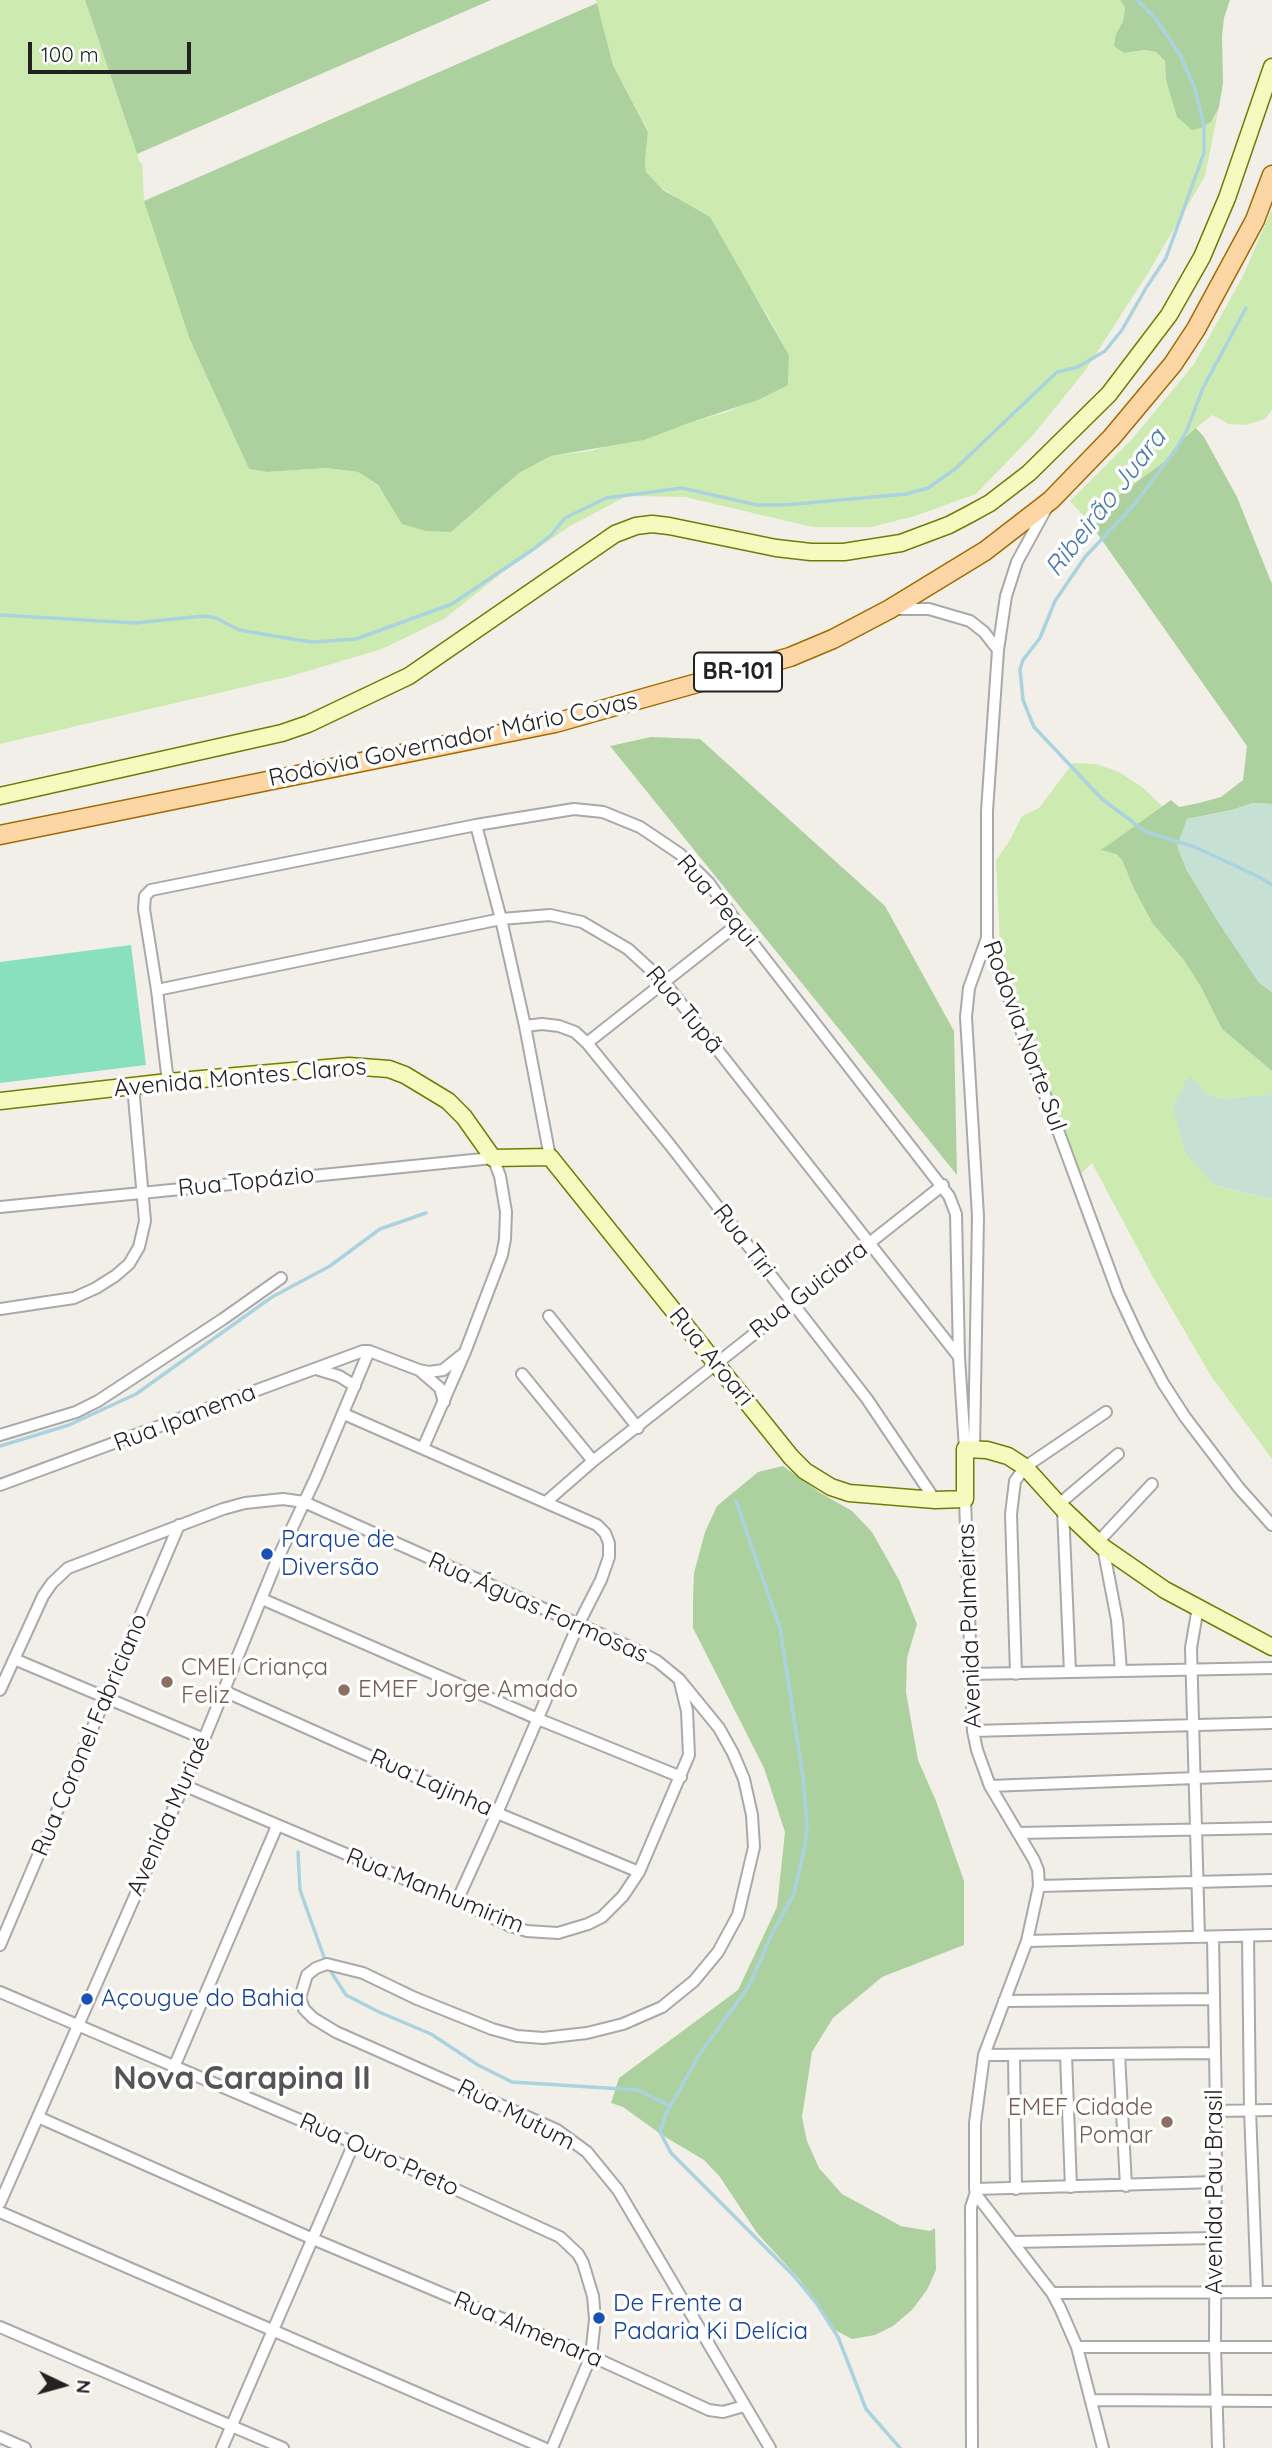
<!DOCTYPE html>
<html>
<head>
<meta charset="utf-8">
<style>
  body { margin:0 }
  #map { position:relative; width:1272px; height:2448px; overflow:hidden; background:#f2efe9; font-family:Quicksand,sans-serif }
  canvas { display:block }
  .north { position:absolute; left:28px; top:2350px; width:70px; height:70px; -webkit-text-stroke:5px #fff; paint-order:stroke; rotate:95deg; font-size:19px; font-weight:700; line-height:28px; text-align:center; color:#222 }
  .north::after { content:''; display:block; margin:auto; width:24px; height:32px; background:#222; clip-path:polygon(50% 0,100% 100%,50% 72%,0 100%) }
  .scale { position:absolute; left:28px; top:42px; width:163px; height:32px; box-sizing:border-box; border:4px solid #222; border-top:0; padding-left:9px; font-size:21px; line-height:24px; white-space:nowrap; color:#222; -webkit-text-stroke:5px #fff; paint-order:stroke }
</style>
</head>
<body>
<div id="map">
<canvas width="1272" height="2448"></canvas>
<div class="north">N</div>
<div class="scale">100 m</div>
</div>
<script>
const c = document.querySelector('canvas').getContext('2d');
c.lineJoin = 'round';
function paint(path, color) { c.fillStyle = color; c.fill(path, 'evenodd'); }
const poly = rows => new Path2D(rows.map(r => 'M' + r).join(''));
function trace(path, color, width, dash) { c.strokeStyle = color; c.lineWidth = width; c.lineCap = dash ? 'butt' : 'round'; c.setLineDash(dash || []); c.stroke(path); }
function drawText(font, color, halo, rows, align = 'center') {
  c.font = font + ' Quicksand,sans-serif'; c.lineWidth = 7; c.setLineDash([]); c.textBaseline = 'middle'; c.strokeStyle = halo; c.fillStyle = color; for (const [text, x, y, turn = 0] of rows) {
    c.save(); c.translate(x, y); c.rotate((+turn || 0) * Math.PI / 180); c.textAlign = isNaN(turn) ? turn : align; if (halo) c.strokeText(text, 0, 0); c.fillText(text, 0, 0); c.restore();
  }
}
paint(poly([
  [0,0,85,0,140,163,142,163,144,199,190,340,249,469,267,472,326,468,358,472,377,485,390,503,451,532,519,473,551,456,590,451,727,412,788,385,789,355,768,316,741,274,673,195,655,184,646,172,645,162,648,131,613,65,596,0,1120,0,1125,8,1123,21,1116,34,1125,53,1145,50,1156,52,1165,61,1166,80,1213,121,1219,107,1205,176,1148,273,1085,371,1033,435,976,494,915,516,871,527,812,527,685,497,627,496,570,526,502,573,444,619,382,649,291,676,0,744],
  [1272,209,1272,410,1265,419,1245,425,1229,424,1212,415,1183,439,1165,461,1087,519,1070,501,1134,437,1194,364,1242,278],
  [1073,763,1096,764,1119,772,1142,787,1162,806,1102,850,1116,854,1122,860,1134,889,1153,924,1183,959,1201,987,1222,1029,1272,1071,1272,1094,1223,1099,1207,1094,1213,1185,1272,1199,1272,1459,1211,1376,1153,1277,1092,1163,1079,1176,1001,966,996,860,1010,840,1022,816,1039,808]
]), '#cdebb0');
paint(poly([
  [85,0,491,0,137,154],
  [1120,0,1230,0,1224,18,1222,37,1223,83,1219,107,1212,121,1201,128,1192,130,1177,117,1166,80,1165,61,1156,52,1145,50,1124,53,1114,46,1116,34,1123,21,1125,8],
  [597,3,613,65,648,132,645,162,646,172,663,190,710,217,789,355,788,385,758,400,686,424,644,440,551,456,519,473,451,532,426,531,402,524,378,485,358,472,326,468,267,472,249,469,190,340,144,201],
  [1196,428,1204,437,1237,497,1272,584,1272,804,1253,803,1232,810,1187,819,1186,869,1259,982,1272,992,1272,1071,1222,1029,1201,987,1183,959,1153,924,1134,889,1122,860,1116,854,1101,850,1171,800,1179,807,1199,803,1221,797,1243,780,1247,746,1087,519,1165,461,1183,439],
  [651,737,700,739,885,906,954,1031,957,1175,610,746],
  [783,1466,819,1492,852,1511,872,1532,899,1580,917,1624,907,1658,906,1692,918,1760,936,1801,964,1881,964,1945,882,1977,833,2018,812,2052,802,2117,807,2141,819,2168,842,2194,901,2226,930,2231,935,2228,936,2270,927,2290,912,2310,893,2326,875,2335,852,2339,833,2329,800,2280,757,2233,720,2177,704,2160,662,2135,623,2107,611,2103,619,2078,738,1990,777,1907,785,1832,764,1768,693,1628,693,1599,694,1573,705,1532,717,1506,758,1472]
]), '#add19e');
paint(poly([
  [1253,803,1272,804,1272,992,1259,983,1218,922,1186,869,1177,846,1187,819,1232,810],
  [1189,1075,1207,1094,1223,1099,1272,1094,1272,1199,1214,1185,1186,1154,1173,1108]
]), '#c6e0d4');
paint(poly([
  [131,945,146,1065,0,1083,0,962]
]), '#88e0be');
trace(poly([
  [1246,308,1203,388,1187,430,1178,446,1134,505,1085,557,1055,601,1040,638,1023,660,1020,669,1023,700,1034,727,1102,799,1146,832,1195,847,1255,875,1272,885],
  [0,615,135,623,203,616,216,618,239,630,298,640,313,642,356,639,452,604,535,548,551,535,565,518,606,498,682,488,757,505,784,505,906,494,928,488,955,469,1057,372,1078,367,1105,351,1122,330,1146,288,1166,258,1204,153,1204,126,1195,89,1180,55,1156,19,1137,0],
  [0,1446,69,1425,136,1394,272,1297,330,1266,380,1229,426,1213],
  [736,1501,780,1628,803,1777,807,1825,805,1845,794,1893,771,1936,749,1986,699,2055,666,2114,660,2132,671,2153,793,2275,817,2304,838,2337,866,2409,900,2448],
  [298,1852,300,1890,325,1960],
  [328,1967,346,1995,379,2012,431,2034,478,2065,512,2082,638,2090,670,2106]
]), '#aad3df', 3.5);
const street = poly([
  [1047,507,1017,562,1006,596,998,650,987,811,987,938,1118,1293,1140,1340,1163,1383,1185,1417,1239,1488,1272,1525],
  [896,609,929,609,970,621,984,632,998,650],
  [476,825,501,919,525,1026,550,1157],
  [157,990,501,919,550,915,582,922,628,949,665,983,959,1357],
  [525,1026,542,1024,559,1026,575,1032,587,1043,670,1145,867,1399,935,1500],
  [587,1043,738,924],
  [168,1082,157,990,144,909,145,896,151,890,476,825,574,809,603,812,640,827,680,854,709,883,738,924,949,1196,956,1214,959,1357,965,1449],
  [0,1207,493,1158,500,1176,506,1212,505,1239,502,1255,465,1352,423,1448],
  [0,1309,74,1298,96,1288,115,1276,129,1264,139,1247,145,1221,133,1086],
  [549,1316,638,1428],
  [369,1351,419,1370,440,1388,444,1402],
  [316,1369,339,1376,355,1386],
  [419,1370,429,1372,443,1370,463,1354],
  [522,1374,593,1461],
  [344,1414,597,1525,605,1533,609,1543,609,1557,601,1580,578,1625,497,1813,457,1901],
  [0,1435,76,1412,98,1401,223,1319,281,1278],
  [974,1449,978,1216,966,1017,969,988,987,938],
  [0,1485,363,1351,369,1351],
  [965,1499,973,1731,977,1750,990,1786,1034,1860,1038,1870,1039,1886,1027,1941,984,2055,975,2123,975,2189,978,2197,1052,2293,1060,2308,1077,2347,1103,2448],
  [546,1502,593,1461,943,1185],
  [1059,1504,1118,1454],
  [1063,1509,1070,1672],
  [1098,1542,1152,1484],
  [1103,1547,1117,1620,1121,1671],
  [262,1599,538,1719,681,1777],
  [1198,1607,1191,1648,1199,1937],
  [14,1659,204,1739],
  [970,1674,1272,1668],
  [1016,1674,1011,1514,1015,1481,1025,1467,1106,1412],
  [0,1690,43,1596,52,1583,68,1568,223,1509,245,1503,283,1499,304,1502,632,1648,657,1661,679,1679,719,1728,733,1753,744,1779,752,1815,754,1847,738,1915,718,1952,694,1981,662,2007,623,2024,587,2033,543,2038,517,2036,492,2029,415,1998,363,1973,327,1964,316,1968,307,1975,300,1998,304,2009,313,2018,336,2032,557,2130,587,2152,618,2190,770,2448],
  [224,1691,497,1813,639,1872],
  [973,1731,1272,1723],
  [183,1785,457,1901,510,1926,527,1931,558,1933,588,1924,602,1917,623,1896,639,1872,689,1755,687,1711,680,1682],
  [990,1786,1272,1775],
  [1018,1833,1272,1828],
  [1039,1886,1272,1880],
  [1248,1936,1250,2110,1257,2291],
  [1213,1937,1216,2111,1215,2346,1218,2448],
  [1027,1941,1272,1935],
  [0,1945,179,1525],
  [0,1992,354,2143,560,2237,578,2254,583,2263,593,2296,595,2319,591,2356,552,2448],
  [1004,2001,1213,1999],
  [1119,2054,1126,2186],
  [984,2055,1214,2053],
  [1066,2055,1071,2187],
  [1014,2056,1016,2189],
  [174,2067,277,1826],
  [1216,2111,1272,2110],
  [38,2117,313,2239,591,2356,709,2410,723,2412,744,2406],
  [975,2189,1216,2182],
  [0,2203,204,1739,277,1560,317,1475,369,1351],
  [0,2212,544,2448],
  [1013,2242,1215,2238],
  [1052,2293,1272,2292],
  [0,2327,283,2448],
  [1077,2347,1272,2347],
  [1092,2400,1272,2401],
  [0,2437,25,2448],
  [222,2448,354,2143],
  [972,2448,971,2207,976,2192]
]);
const secondary = poly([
  [0,796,282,733,308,724,409,676,615,534,636,526,652,524,669,526,776,548,811,552,844,552,901,543,949,525,970,514,990,503,1029,473,1109,394,1169,315,1202,257,1227,198,1272,67],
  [0,1101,168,1082,349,1066,389,1069,405,1075,448,1101,464,1117,493,1158,550,1157,791,1457,805,1471,831,1487,849,1493,935,1500,965,1499],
  [965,1499,965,1449,987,1450,1008,1456,1025,1467,1063,1509,1103,1547,1165,1590,1272,1647]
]);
const primary = poly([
  [0,835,555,723,790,657,833,639,890,609,985,551,1051,500,1112,437,1173,364,1196,329,1255,220,1272,175]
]);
trace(street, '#a9a9a9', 14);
trace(secondary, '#707d05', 19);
trace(primary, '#a06b00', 21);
trace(street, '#fff', 10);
trace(secondary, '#f7fabf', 16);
trace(primary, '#fcd6a4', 18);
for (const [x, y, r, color] of [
  [267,1554,7,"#1a4fb4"],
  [167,1682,7,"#8d6e63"],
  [344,1690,7,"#8d6e63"],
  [87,1999,7,"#1a4fb4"],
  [1167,2122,7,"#8d6e63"],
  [599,2318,7,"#1a4fb4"]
]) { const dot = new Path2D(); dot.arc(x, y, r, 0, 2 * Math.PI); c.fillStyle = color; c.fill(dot); trace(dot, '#fff', 2.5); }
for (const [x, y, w] of [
  [738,672,88]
]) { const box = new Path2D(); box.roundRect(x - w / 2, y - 19.5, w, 39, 5); c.fillStyle = '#fff'; c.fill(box); trace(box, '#222', 2); }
drawText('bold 23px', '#222', null, [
  ["BR-101",738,672]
]);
drawText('24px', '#222', '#fff', [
  ["Rodovia Governador Mário Covas",453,740,-12],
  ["Rua Pequi",717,901,50],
  ["Rua Tupã",684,1010,50],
  ["Rodovia Norte Sul",1024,1036,70],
  ["Avenida Montes Claros",240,1078,-5],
  ["Rua Topázio",246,1182,-6],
  ["Rua Tiri",744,1241,52],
  ["Rua Guiciara",809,1290,-38],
  ["Rua Aroari",711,1357,51],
  ["Rua Ipanema",185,1418,-21],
  ["Rua Águas Formosas",538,1608,24],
  ["Avenida Palmeiras",970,1626,-92],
  ["Rua Coronel Fabriciano",90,1735,-67],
  ["Rua Lajinha",431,1783,24],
  ["Avenida Muriaé",169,1816,-66],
  ["Rua Manhumirim",435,1891,22],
  ["Rua Mutum",516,2115,27],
  ["Rua Ouro Preto",379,2155,24],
  ["Avenida Pau Brasil",1215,2192,-90],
  ["Rua Almenara",528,2330,23]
]);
drawText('24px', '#164399', '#fff', [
  ["Parque de",281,1540],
  ["Diversão",281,1568],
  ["Açougue do Bahia",101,1999],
  ["De Frente a",613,2304],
  ["Padaria Ki Delícia",613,2332]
], 'left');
drawText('24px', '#785e54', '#fff', [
  ["CMEI Criança",181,1668],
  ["Feliz",181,1696],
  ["EMEF Jorge Amado",358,1690],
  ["EMEF Cidade",1153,2108,"right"],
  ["Pomar",1153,2136,"right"]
], 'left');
drawText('italic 26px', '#4a7aab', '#fff', [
  ["Ribeirão Juara",1106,503,-52]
]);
drawText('bold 32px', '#555', '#fff', [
  ["Nova Carapina II",242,2079]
]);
</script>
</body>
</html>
